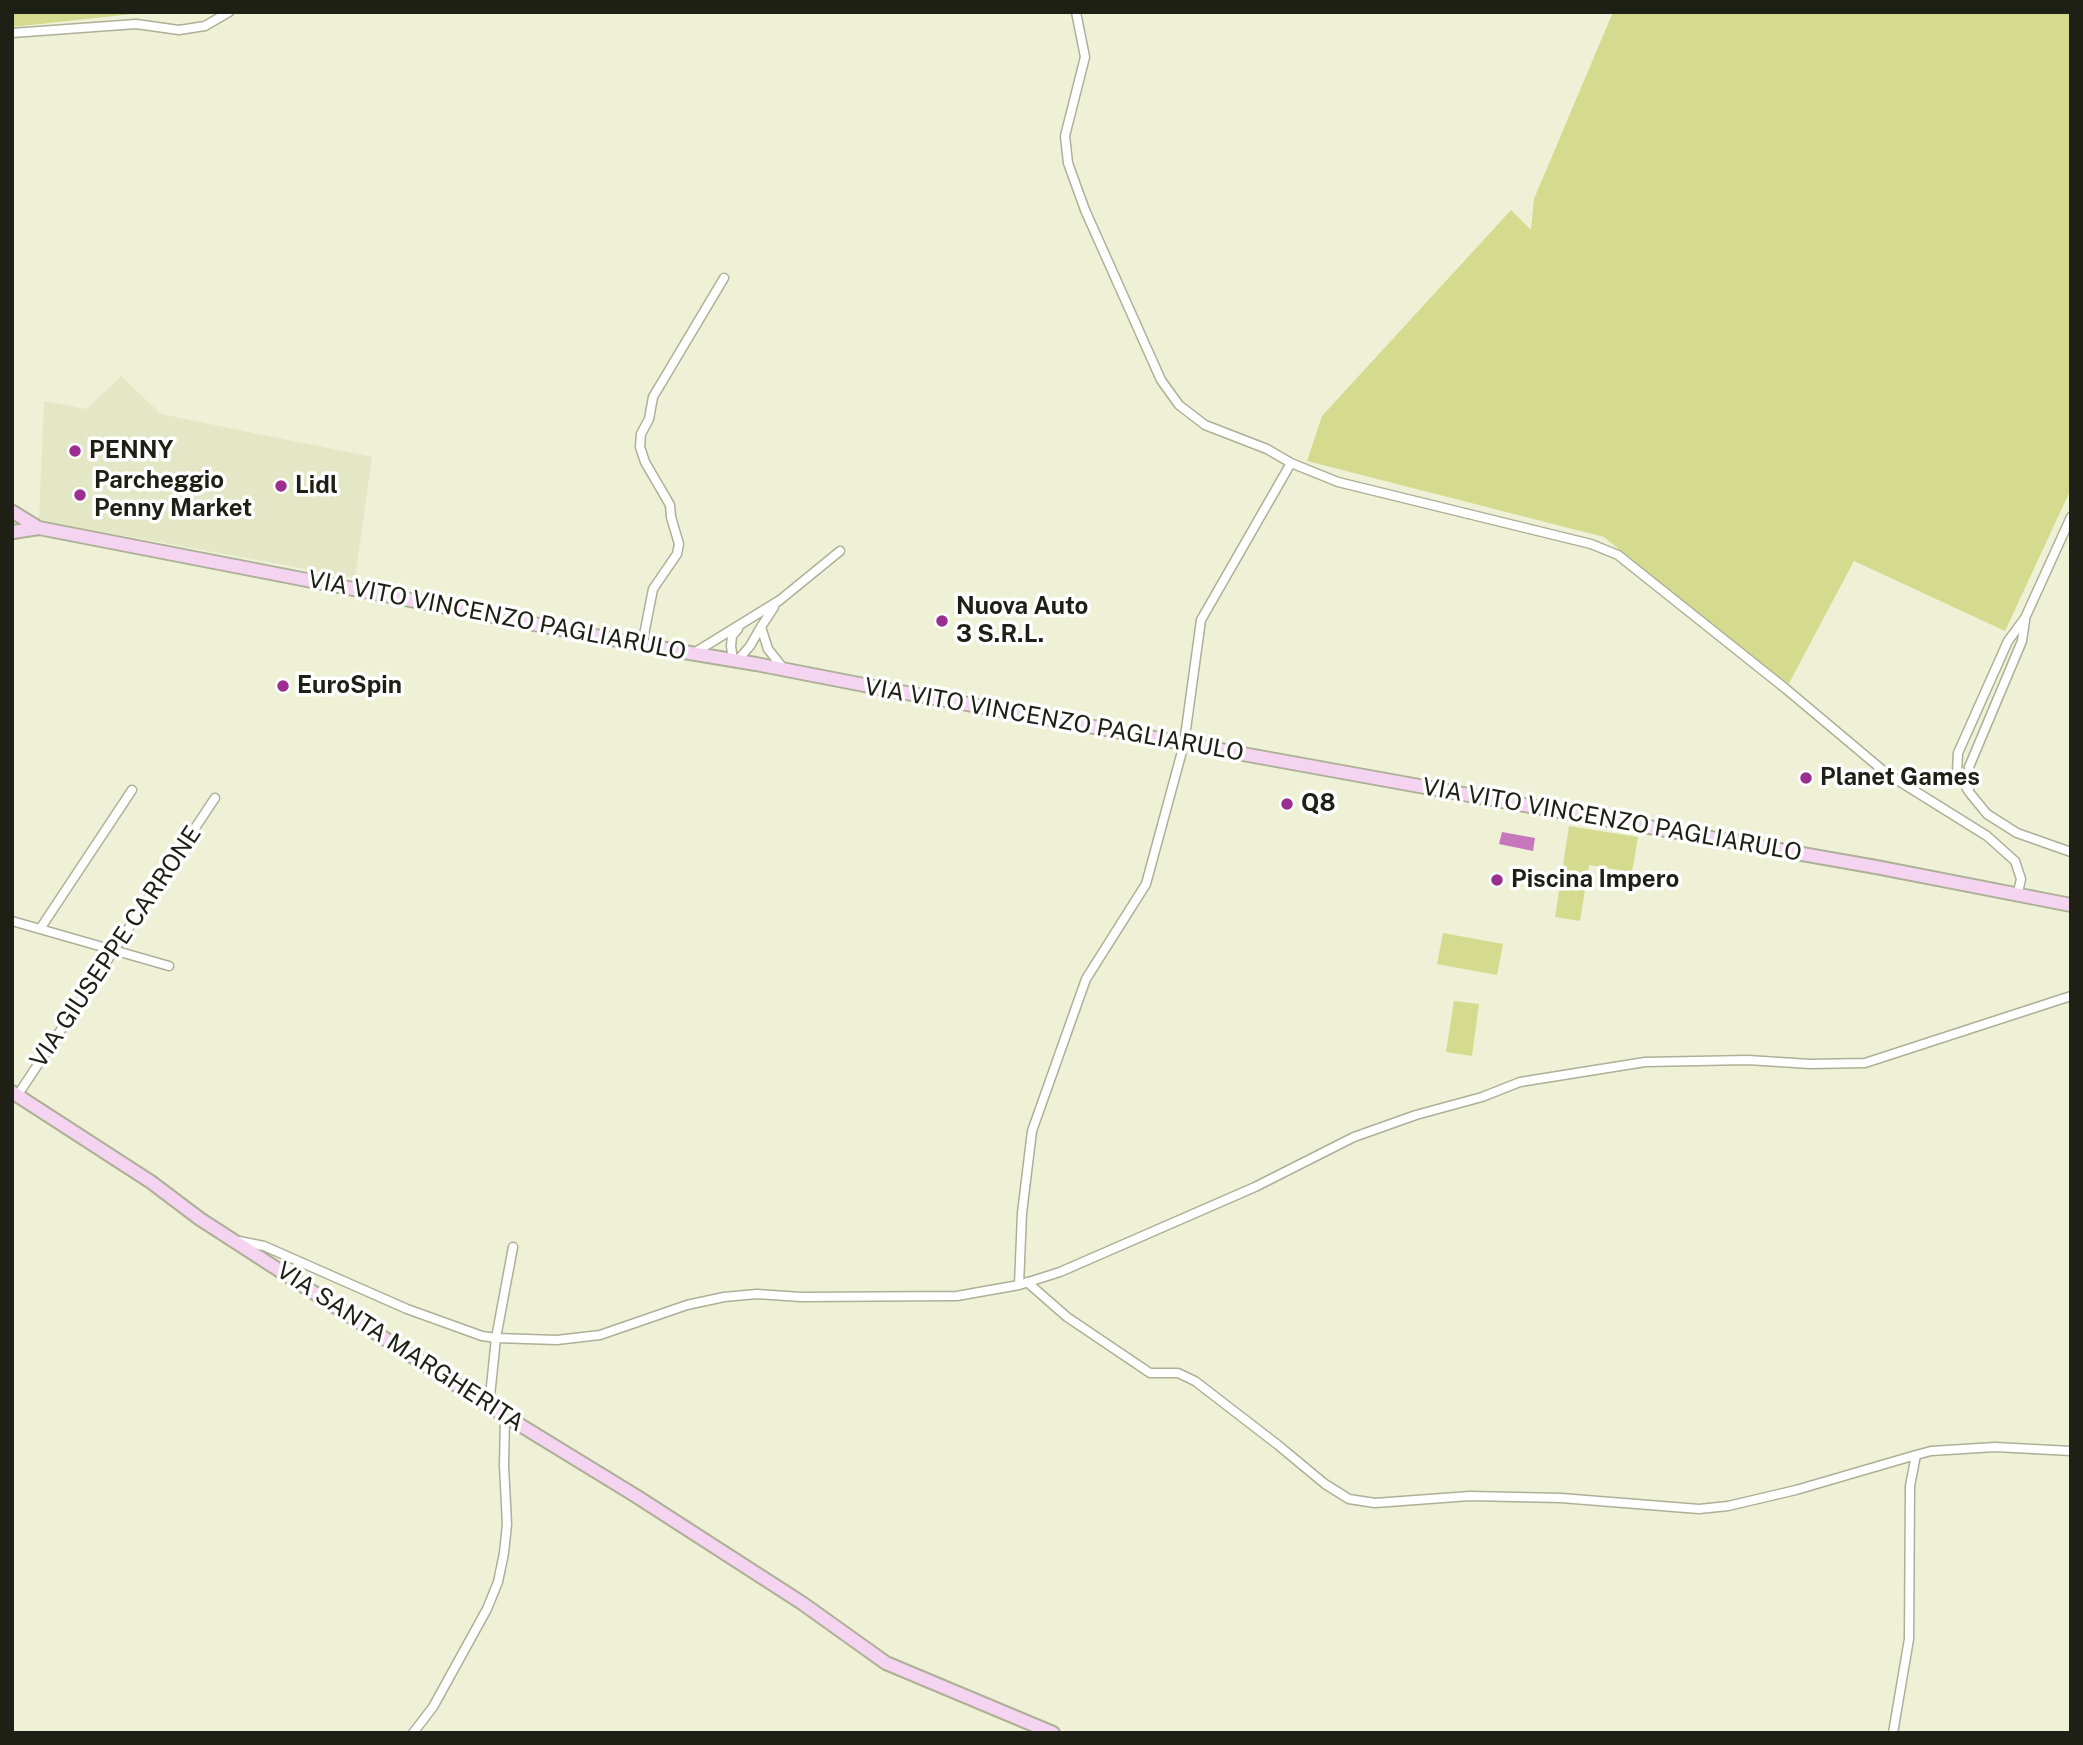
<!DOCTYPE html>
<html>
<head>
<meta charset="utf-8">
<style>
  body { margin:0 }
  #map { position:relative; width:2083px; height:1745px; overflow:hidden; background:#eef1d6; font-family:"Public Sans",sans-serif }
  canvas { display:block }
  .frame { position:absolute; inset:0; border:14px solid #1e1f15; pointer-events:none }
</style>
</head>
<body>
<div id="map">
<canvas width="2083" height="1745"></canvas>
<div class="frame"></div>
</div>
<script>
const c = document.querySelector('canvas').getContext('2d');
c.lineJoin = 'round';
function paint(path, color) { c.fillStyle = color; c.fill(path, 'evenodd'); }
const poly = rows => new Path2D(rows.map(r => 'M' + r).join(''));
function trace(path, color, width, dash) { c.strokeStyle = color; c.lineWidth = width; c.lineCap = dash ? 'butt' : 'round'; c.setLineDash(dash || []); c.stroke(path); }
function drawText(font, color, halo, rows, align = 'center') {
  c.font = font + ' "Public Sans",sans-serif'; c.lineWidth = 7; c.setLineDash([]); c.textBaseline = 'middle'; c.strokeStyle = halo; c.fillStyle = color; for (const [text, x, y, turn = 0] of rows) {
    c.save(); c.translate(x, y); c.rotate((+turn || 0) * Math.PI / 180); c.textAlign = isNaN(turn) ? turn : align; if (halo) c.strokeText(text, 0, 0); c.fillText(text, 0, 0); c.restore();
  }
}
paint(poly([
  [121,376,161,414,372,457,355,578,39,520,44,401,87,409]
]), '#e4e7c5');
paint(poly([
  [12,12,151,12,12,27],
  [1613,12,2071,12,2071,489,2005,631,1854,561,1786,689,1604,537,1307,461,1322,416,1511,210,1531,230,1534,199],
  [1569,826,1638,837,1632,872,1589,865,1580,921,1555,917],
  [1443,933,1503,944,1497,975,1437,964],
  [1454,1001,1479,1004,1472,1056,1446,1052]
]), '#d4db8e');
paint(poly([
  [1502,832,1535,838,1533,851,1499,844]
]), '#c579bb');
const street = poly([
  [1076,12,1085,57,1065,136,1068,163,1085,210,1161,380,1179,405,1205,425,1267,449,1291,463,1338,482,1591,544,1618,555,1786,689,1886,773,1987,836,2015,861,2021,879,2017,896],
  [12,33,136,24,179,30,205,26,229,12],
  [2071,517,2025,618,2008,641,1958,753,1957,772,1969,792,1987,814,2017,833,2071,852],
  [774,607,761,627,768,649,783,668],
  [642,645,653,589,677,554,679,544,671,517,670,505,645,462,640,447,641,434,649,419,653,397,724,278],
  [694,653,780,600,840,551],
  [733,660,731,646,732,636,738,629],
  [737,661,750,646,761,627],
  [1969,790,1969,767,2022,641,2025,621],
  [12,921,169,966],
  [40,929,132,790],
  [17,1096,215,798],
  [239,1241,264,1246,407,1309,482,1336,496,1338,557,1340,600,1335,687,1305,724,1297,757,1294,801,1297,957,1296,1019,1285,1060,1272,1255,1187,1354,1137,1416,1115,1482,1097,1520,1082,1645,1062,1748,1060,1810,1064,1865,1063,2071,996],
  [1027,1282,1067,1317,1150,1373,1178,1373,1195,1381,1278,1445,1325,1484,1349,1499,1375,1503,1470,1496,1561,1498,1699,1509,1728,1506,1796,1490,1916,1455],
  [1019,1285,1022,1213,1032,1131,1086,979,1146,884,1184,744,1201,620,1291,463],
  [489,1406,496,1338,513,1247],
  [413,1733,433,1707,487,1609,498,1582,504,1553,507,1524,504,1466,505,1416],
  [1893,1733,1909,1639,1910,1486,1916,1455,1931,1451,1995,1447,2071,1451]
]);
const secondary = poly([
  [39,528,642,645,756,664,890,690,1524,805,1876,867,2071,905],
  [13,532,39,528,13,512],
  [12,1092,151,1182,200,1219,489,1406,636,1496,802,1603,886,1663,1053,1733]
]);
trace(street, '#adb096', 11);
trace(secondary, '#adb096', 16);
trace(street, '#fff', 8);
trace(secondary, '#f4d4f0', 12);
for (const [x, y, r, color] of [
  [75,451,7,"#9b2f91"],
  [281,486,7,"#9b2f91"],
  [80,495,7,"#9b2f91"],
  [942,621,7,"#9b2f91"],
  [283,686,7,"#9b2f91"],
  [1806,778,7,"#9b2f91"],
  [1287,804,7,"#9b2f91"],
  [1497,880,7,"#9b2f91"]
]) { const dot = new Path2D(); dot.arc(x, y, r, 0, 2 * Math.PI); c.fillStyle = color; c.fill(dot); trace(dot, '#fff', 2.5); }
drawText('bold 24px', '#1e1f15', '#fff', [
  ["PENNY",89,451],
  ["Parcheggio",94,481],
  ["Penny Market",94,509],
  ["Lidl",295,486],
  ["Nuova Auto",956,607],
  ["3 S.R.L.",956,635],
  ["EuroSpin",297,686],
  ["Planet Games",1820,778],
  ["Q8",1301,804],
  ["Piscina Impero",1511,880]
], 'left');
drawText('24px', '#1e1f15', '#fff', [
  ["VIA VITO VINCENZO PAGLIARULO",497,616,11],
  ["VIA VITO VINCENZO PAGLIARULO",1054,720,10],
  ["VIA VITO VINCENZO PAGLIARULO",1612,820,10],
  ["VIA GIUSEPPE CARRONE",116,947,-56],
  ["VIA SANTA MARGHERITA",400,1347,33]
]);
</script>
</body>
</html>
